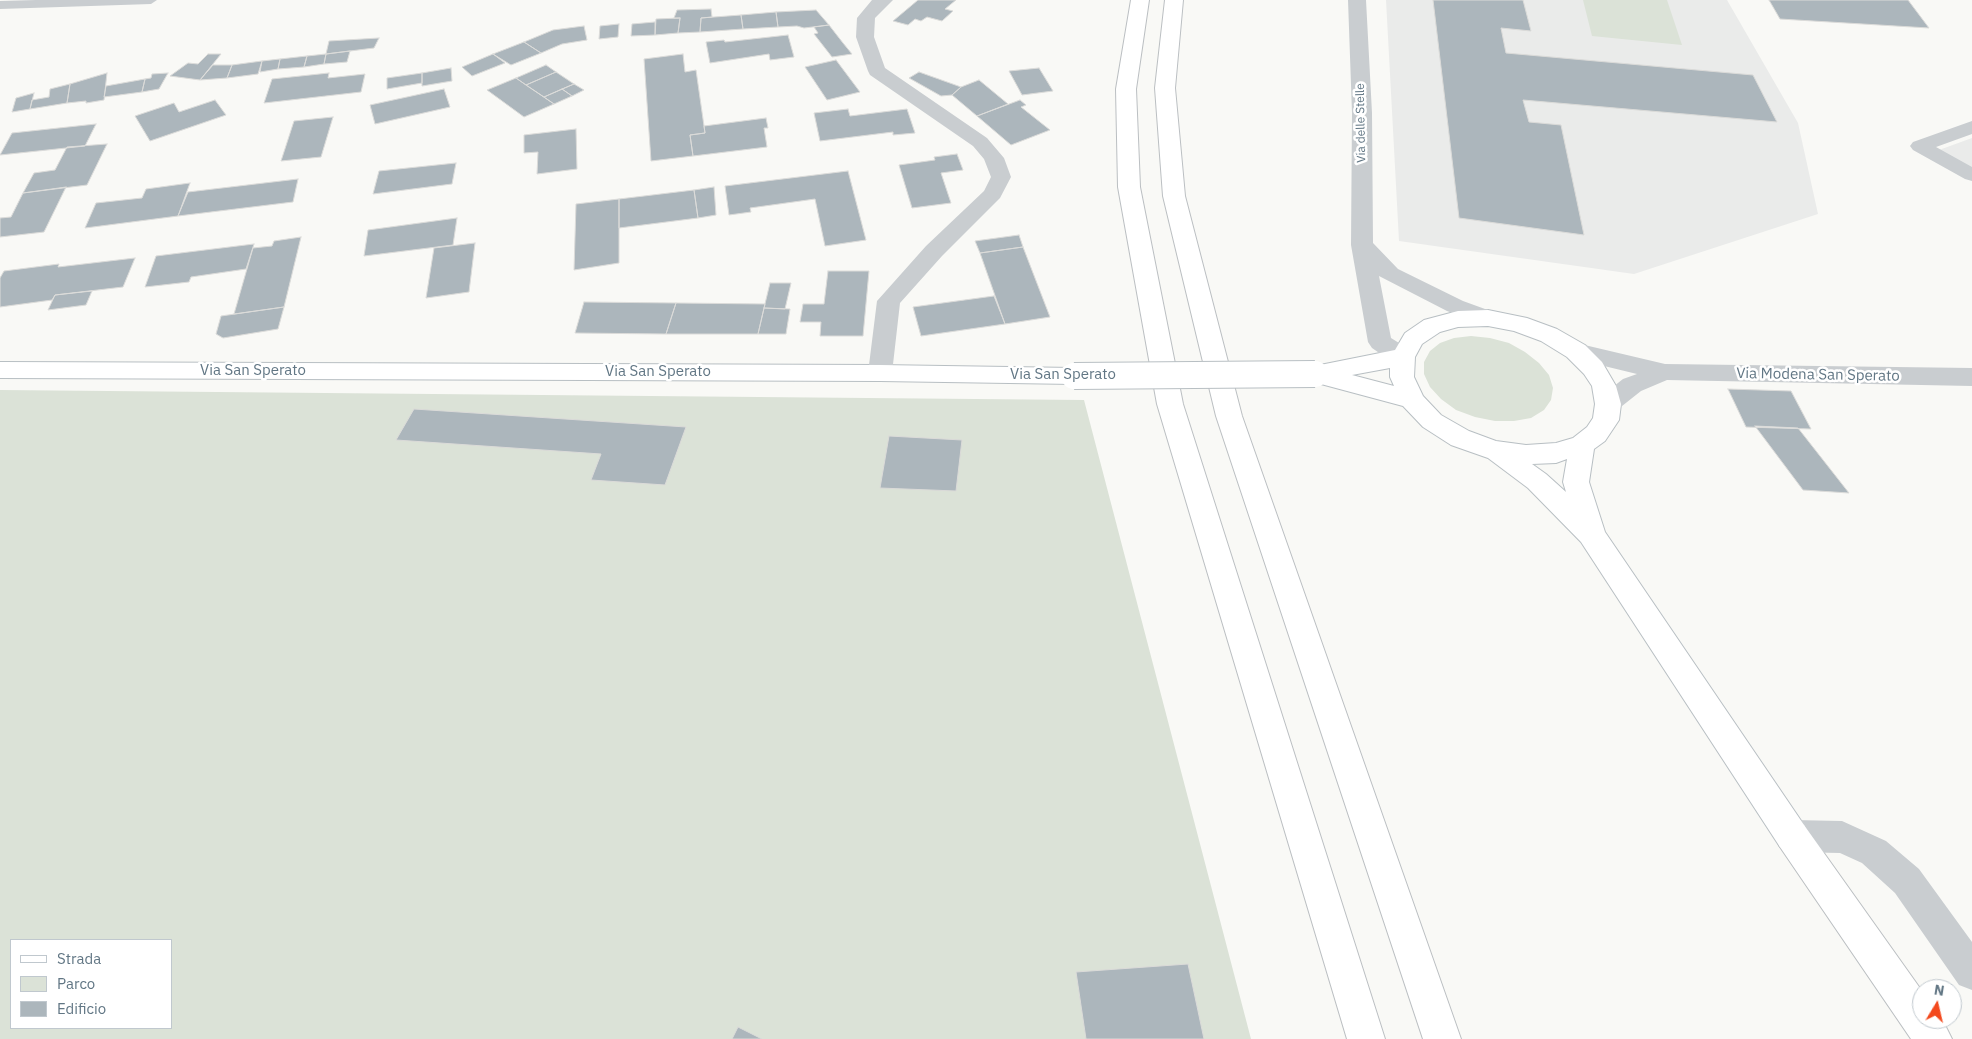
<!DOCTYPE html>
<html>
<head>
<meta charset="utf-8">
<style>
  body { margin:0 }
  #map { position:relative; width:1972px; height:1039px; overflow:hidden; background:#f9f9f6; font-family:"IBM Plex Sans",sans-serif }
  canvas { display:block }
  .legend { position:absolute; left:10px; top:939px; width:162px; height:90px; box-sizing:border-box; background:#fff; border:1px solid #c0c8ce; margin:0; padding:6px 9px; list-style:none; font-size:15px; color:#617684 }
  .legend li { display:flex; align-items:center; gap:10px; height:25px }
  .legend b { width:25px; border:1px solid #c0c8ce }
  .north { position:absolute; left:1912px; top:979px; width:50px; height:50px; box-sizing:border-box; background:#fff; border:1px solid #c0c8ce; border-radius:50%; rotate:9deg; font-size:14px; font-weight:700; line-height:20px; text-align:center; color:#617684 }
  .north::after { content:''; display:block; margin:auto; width:18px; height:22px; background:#f3491d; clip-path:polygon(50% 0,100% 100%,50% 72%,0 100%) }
</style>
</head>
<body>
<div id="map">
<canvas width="1972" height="1039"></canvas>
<ul class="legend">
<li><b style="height:6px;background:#fff"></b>Strada</li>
<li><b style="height:14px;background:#dbe2d7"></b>Parco</li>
<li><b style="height:14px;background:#acb6bc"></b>Edificio</li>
</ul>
<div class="north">N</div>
</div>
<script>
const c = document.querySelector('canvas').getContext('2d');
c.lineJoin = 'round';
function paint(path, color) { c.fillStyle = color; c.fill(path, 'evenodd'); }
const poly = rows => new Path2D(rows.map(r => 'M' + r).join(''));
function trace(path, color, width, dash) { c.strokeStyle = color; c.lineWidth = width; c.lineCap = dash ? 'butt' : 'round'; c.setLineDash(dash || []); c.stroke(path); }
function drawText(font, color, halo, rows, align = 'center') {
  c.font = font + ' "IBM Plex Sans",sans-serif'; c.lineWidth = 5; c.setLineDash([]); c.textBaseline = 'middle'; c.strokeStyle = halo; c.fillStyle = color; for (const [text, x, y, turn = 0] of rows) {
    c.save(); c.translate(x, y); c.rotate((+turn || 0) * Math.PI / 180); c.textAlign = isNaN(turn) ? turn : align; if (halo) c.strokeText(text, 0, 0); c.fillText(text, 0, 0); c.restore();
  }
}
paint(poly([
  [1386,0,1727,0,1798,123,1818,214,1634,274,1399,241],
  [1972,138,1972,169,1939,150]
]), '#eaebea');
paint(poly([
  [1583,0,1667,0,1682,45,1592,36],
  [1471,336,1490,338,1509,343,1525,352,1539,363,1549,375,1553,388,1551,400,1544,410,1531,418,1514,421,1495,421,1475,417,1456,410,1441,399,1430,387,1424,374,1424,362,1430,351,1440,343,1454,338],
  [0,390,1084,400,1251,1039,0,1039],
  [11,940,171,940,171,1028,11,1028]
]), '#dbe2d7');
const building = poly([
  [918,0,956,0,945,9,953,11,942,21,927,17,921,21,915,19,908,25,893,21,918,0],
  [1433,0,1523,0,1531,31,1501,28,1506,53,1753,75,1777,122,1523,100,1529,122,1561,125,1584,235,1459,218,1433,0],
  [1769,0,1908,0,1929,28,1780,19,1769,0],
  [711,9,712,17,701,18,700,32,678,33,680,18,674,18,677,10,711,9],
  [816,10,829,25,804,28,797,26,778,27,776,12,816,10],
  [776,12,778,27,743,29,741,15,776,12],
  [741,15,743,29,700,32,701,18,741,15],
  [680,18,678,33,655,35,656,19,680,18],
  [655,22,655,35,631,36,632,24,655,22],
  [619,24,618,37,599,39,600,26,619,24],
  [829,25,843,43,852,54,832,57,814,34,818,33,814,27,829,25],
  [584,26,587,40,562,44,541,53,524,42,553,30,584,26],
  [788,35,794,57,770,60,769,54,710,63,706,42,724,40,725,42,788,35],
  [379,38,374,48,326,54,329,41,379,38],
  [524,42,541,53,511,65,493,54,524,42],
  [350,51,347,62,324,64,326,54,350,51],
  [208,54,221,54,200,80,170,76,188,63,198,64,208,54],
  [326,54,324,64,304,67,307,56,326,54],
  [493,54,505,63,472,76,462,67,493,54],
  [683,54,685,72,696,70,705,133,690,135,693,156,651,161,644,59,683,54],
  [307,56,304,67,278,69,280,59,307,56],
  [280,59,278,69,260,72,262,61,280,59],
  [836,60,860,92,827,100,805,67,836,60],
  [262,61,258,74,227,78,232,65,262,61],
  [213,65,232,65,227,78,200,80,213,65],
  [546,65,556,72,526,85,516,78,546,65],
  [451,68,452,81,422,86,422,73,451,68],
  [1039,68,1053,91,1022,95,1009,71,1039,68],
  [556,72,574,84,544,97,526,85,556,72],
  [919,72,961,87,952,95,941,96,909,78,919,72],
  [107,73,104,100,86,103,86,101,67,103,70,84,107,73],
  [168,73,159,89,142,92,145,79,151,78,152,74,168,73],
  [329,73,328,78,365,74,361,92,264,103,272,79,329,73],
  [422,73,422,83,387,89,387,78,422,73],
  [516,78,526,85,554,104,524,117,487,90,516,78],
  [145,79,142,92,104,97,106,86,145,79],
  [979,80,1008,104,977,116,952,95,961,87,979,80],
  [70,84,67,103,30,109,32,100,49,97,50,89,70,84],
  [574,84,584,90,572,96,562,89,574,84],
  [444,89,450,107,375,124,370,105,444,89],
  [562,89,572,96,554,104,544,97,562,89],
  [34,93,30,109,12,112,16,98,34,93],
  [215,100,226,115,150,141,135,116,174,103,179,112,215,100],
  [1020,100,1026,105,1021,107,1050,130,1011,145,977,116,1020,100],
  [848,109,850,116,907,109,915,133,893,135,893,132,820,141,814,113,848,109],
  [333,117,321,157,281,161,294,121,333,117],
  [766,118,768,128,764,128,767,147,693,156,690,135,705,133,704,126,766,118],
  [96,124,85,146,0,155,12,133,96,124],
  [576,129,577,169,537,174,538,152,524,153,524,135,576,129],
  [107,144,87,185,23,193,34,173,55,170,67,147,107,144],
  [957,154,963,170,941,173,951,203,912,208,899,165,935,160,934,157,957,154],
  [456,163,452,184,373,194,379,171,456,163],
  [848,171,866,240,825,246,815,199,750,208,751,212,729,215,725,186,848,171],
  [298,179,293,202,178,216,188,192,298,179],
  [190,183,178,216,85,228,96,203,142,198,146,189,190,183],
  [66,187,44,232,0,237,0,218,11,217,23,193,66,187],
  [714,187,716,215,698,218,694,190,714,187],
  [694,190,698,218,619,228,619,199,694,190],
  [619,199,619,263,574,270,576,204,619,199],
  [457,218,453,245,364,256,368,230,457,218],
  [1019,235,1023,247,980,253,975,241,1019,235],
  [301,237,284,307,234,314,253,248,272,246,274,241,301,237],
  [475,243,469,292,426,298,434,248,475,243],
  [254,244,246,269,191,277,189,282,145,287,156,256,254,244],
  [1023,247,1050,317,1005,324,980,253,1023,247],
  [135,258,123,287,55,295,52,300,0,307,0,278,4,271,59,264,58,267,135,258],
  [828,271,869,271,863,336,820,336,821,322,800,322,803,304,824,304,828,271],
  [770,283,791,283,785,309,764,308,770,283],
  [92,291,86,305,48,310,55,295,92,291],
  [994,296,1005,324,921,336,913,307,994,296],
  [584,302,676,303,666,334,575,333,584,302],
  [676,303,765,304,758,334,666,334,676,303],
  [284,307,278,329,223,338,216,334,221,316,284,307],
  [764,308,790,309,786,334,758,334,764,308],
  [1728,389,1791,391,1811,429,1746,427,1728,389],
  [414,409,686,427,665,485,591,480,601,454,396,440,414,409],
  [1755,426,1798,428,1849,493,1803,490,1755,426],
  [889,436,962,440,956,491,880,488,889,436],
  [1188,964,1204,1039,1086,1039,1076,972,1188,964],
  [738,1027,762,1039,732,1039,738,1027]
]);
paint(building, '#acb6bc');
trace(building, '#dbdbd9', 1);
const secondary = poly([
  [1488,310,1527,318,1557,329,1585,345,1602,362,1616,386,1621,404,1619,420,1605,441,1594,449,1589,482,1605,532,1804,825,1809,836,1804,847,1792,852,1780,847,1581,542,1528,488,1488,458,1451,445,1423,427,1403,406,1306,380,1303,374,1306,368,1315,366,1395,350,1405,333,1424,320,1458,311,1488,310],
  [1488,326,1514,331,1541,341,1567,357,1584,374,1592,386,1595,404,1593,418,1587,427,1573,438,1556,443,1526,445,1496,441,1469,431,1441,415,1423,396,1414,377,1415,357,1422,344,1440,332,1458,327,1488,326],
  [1390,368,1390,377,1394,386,1352,375,1390,368],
  [1567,459,1563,482,1566,492,1546,474,1532,464,1556,463,1567,459],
  [0,362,880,365,1074,368,1083,370,1086,376,1083,382,1074,384,880,381,0,378,0,362]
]);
const motorway = poly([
  [1131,0,1149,0,1136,89,1140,187,1183,404,1385,1039,1347,1039,1157,404,1118,187,1116,89,1131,0],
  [1165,0,1183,0,1175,88,1185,196,1242,416,1461,1039,1423,1039,1216,416,1163,196,1155,88,1165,0],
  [1792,820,1804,825,1922,991,1922,1019,1942,1019,1952,1039,1911,1039,1780,847,1775,836,1780,825,1792,820]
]);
trace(secondary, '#b8bfc3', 2);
trace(motorway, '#bbbfc2', 2);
paint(poly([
  [36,0,157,0,151,4,0,9,0,1,36,0]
]), '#c9cdd0');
paint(poly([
  [872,0,893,0,875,18,874,37,885,68,987,138,1004,158,1011,177,1000,198,942,256,900,303,892,373,889,379,880,381,871,379,868,373,877,301,926,246,984,191,991,177,984,159,973,146,870,75,868,71,856,37,857,18,872,0],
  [1348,0,1366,0,1372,113,1373,243,1398,269,1463,301,1496,313,1500,318,1496,323,1488,326,1480,323,1447,311,1379,276,1391,338,1412,351,1415,357,1412,363,1403,365,1394,363,1372,348,1368,342,1351,245,1352,113,1348,0],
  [1972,121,1972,134,1936,147,1972,167,1972,181,1965,179,1913,150,1910,146,1913,142,1972,121],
  [1792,820,1842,821,1886,841,1919,869,1972,942,1972,990,1959,985,1895,893,1862,863,1840,853,1792,852,1780,847,1775,836,1780,825,1792,820]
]), '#c9cdd0');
paint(poly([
  [1576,343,1665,364,1972,368,1972,386,1667,380,1641,391,1617,410,1608,413,1599,410,1595,404,1599,398,1623,379,1637,374,1567,357,1564,351,1567,345,1576,343]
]), '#c9cdd0');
paint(secondary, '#fff');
paint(motorway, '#fff');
const secondaryBridge = poly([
  [1074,376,1315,374]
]);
trace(secondaryBridge, '#b8bfc3', 28, []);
trace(secondaryBridge, '#fff', 26);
drawText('12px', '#617684', '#fff', [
  ["Via delle Stelle",1361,123,-91]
]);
drawText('15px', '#617684', '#fff', [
  ["Via San Sperato",253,371],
  ["Via San Sperato",658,372],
  ["Via San Sperato",1063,375],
  ["Via Modena San Sperato",1818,375,1]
]);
</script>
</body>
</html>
